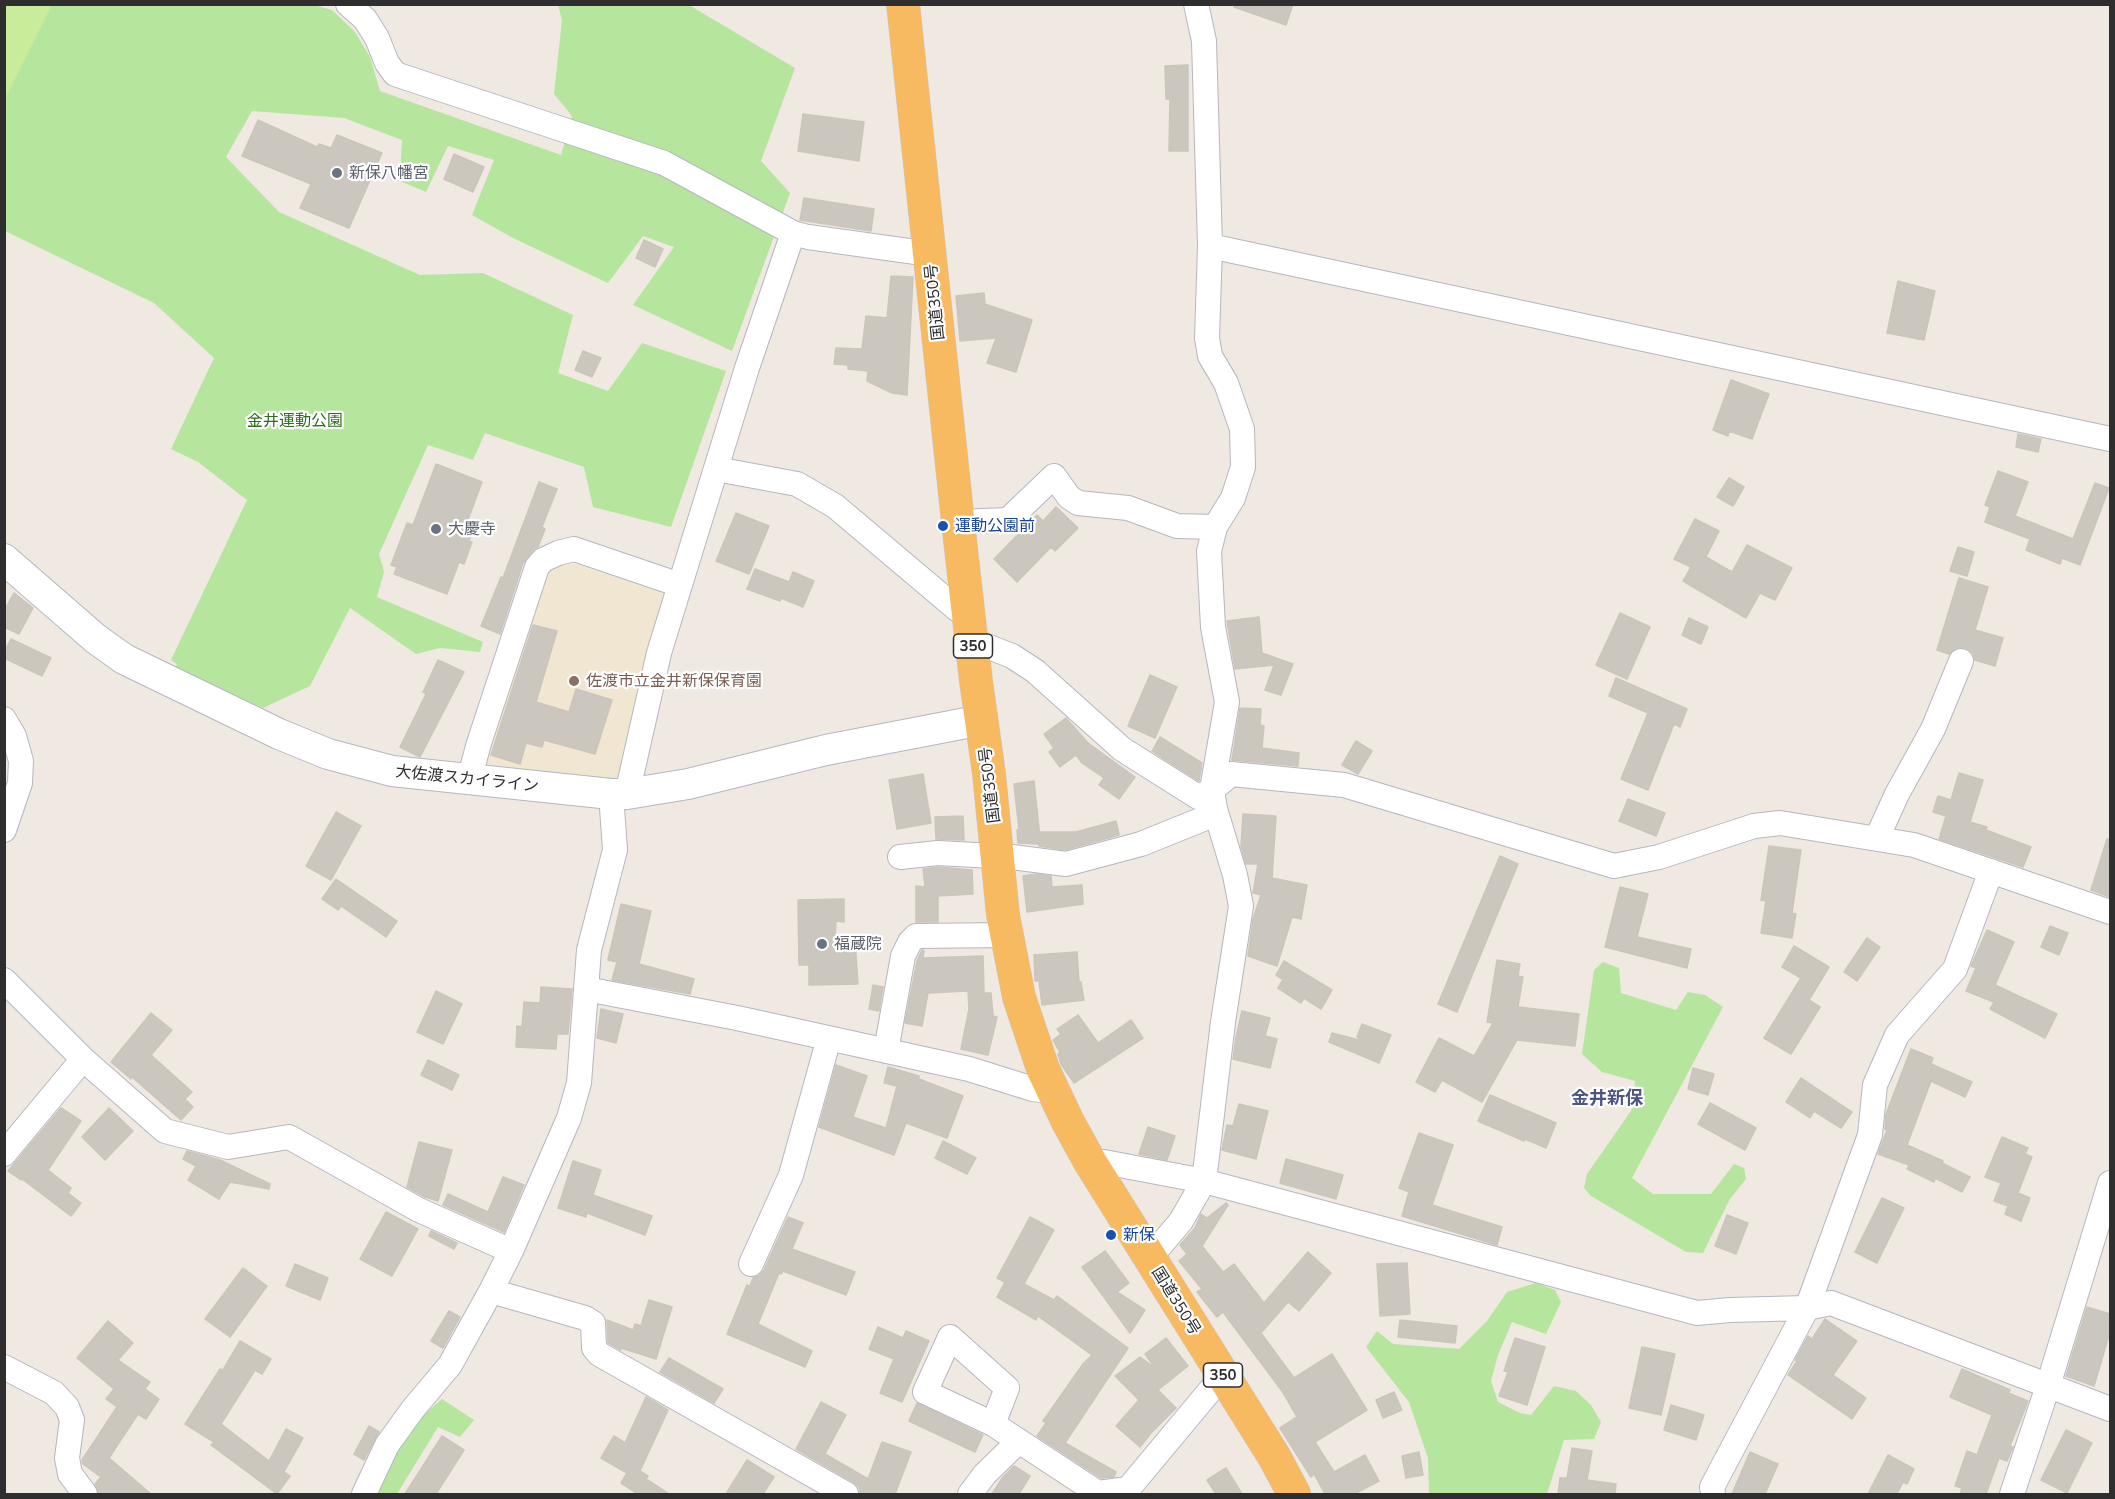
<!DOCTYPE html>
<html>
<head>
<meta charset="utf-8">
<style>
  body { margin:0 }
  #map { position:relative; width:2115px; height:1499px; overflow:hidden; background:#efe9e1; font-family:Mulish,sans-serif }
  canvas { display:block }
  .frame { position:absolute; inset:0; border:6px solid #2e2e2e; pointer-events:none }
</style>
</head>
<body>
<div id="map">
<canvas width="2115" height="1499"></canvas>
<div class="frame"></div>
</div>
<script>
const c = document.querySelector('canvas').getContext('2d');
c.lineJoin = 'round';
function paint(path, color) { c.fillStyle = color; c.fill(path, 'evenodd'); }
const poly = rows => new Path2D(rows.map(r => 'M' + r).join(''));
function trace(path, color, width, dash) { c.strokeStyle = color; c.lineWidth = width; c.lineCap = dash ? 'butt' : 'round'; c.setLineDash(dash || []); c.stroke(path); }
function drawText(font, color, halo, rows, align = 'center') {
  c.font = font + ' Mulish,"Noto Sans JP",sans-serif'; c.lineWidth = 4.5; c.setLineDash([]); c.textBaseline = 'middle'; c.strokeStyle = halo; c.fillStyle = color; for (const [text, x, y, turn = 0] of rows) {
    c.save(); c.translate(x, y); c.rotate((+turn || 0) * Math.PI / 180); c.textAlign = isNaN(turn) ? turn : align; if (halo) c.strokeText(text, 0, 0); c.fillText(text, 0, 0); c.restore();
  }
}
paint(poly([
  [551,557,664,593,624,782,476,767]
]), '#f0e6d1');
paint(poly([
  [4,5,314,5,332,10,355,32,370,57,380,91,561,155,572,116,554,94,562,20,558,5,689,5,795,68,761,161,790,193,732,351,633,305,674,247,643,236,608,283,513,238,472,215,494,160,448,146,426,192,400,181,402,140,344,118,252,111,226,157,279,212,420,275,483,273,573,315,558,373,608,391,642,343,726,371,671,527,593,507,584,467,485,433,473,460,428,445,379,554,384,572,377,597,483,642,480,652,440,648,416,654,350,608,310,686,263,708,175,669,177,664,171,660,247,500,198,462,171,449,214,358,154,303,5,231],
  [1603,962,1619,968,1621,993,1676,1010,1688,992,1705,995,1723,1007,1632,1178,1653,1194,1711,1194,1734,1164,1744,1168,1746,1179,1730,1199,1703,1253,1686,1252,1591,1196,1584,1188,1587,1174,1633,1108,1635,1081,1602,1072,1582,1054,1594,970],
  [1536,1283,1555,1290,1561,1302,1546,1334,1512,1322,1498,1355,1491,1381,1498,1402,1520,1413,1531,1415,1554,1386,1576,1391,1591,1405,1601,1422,1594,1439,1564,1440,1547,1494,1429,1494,1428,1458,1409,1402,1366,1347,1377,1331,1393,1344,1459,1349,1487,1321,1507,1292],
  [442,1399,474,1420,460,1437,438,1427,397,1494,375,1494,408,1429]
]), '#b6e59e');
paint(poly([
  [5,4,52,5,5,99,4,5]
]), '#c9ec9a');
const building = poly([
  [1234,4,1293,4,1286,25,1234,7,1234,4],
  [1188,65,1188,151,1169,151,1170,99,1166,99,1165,66,1188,65],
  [803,114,864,122,859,161,798,151,803,114],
  [258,120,317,147,319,144,331,148,337,135,382,153,349,228,300,208,311,184,242,156,258,120],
  [454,154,484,167,473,192,444,179,454,154],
  [804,198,874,209,871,231,800,220,804,198],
  [644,240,663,249,655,267,636,258,644,240],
  [891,276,913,277,907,395,892,393,867,381,868,371,848,369,848,365,834,364,836,348,862,349,866,316,887,318,891,276],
  [1898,281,1935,291,1924,340,1887,333,1898,281],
  [984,293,985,304,1032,320,1016,372,987,363,996,338,960,341,956,296,984,293],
  [583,351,601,358,592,377,575,370,583,351],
  [1731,380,1769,394,1752,439,1729,431,1728,436,1713,430,1731,380],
  [2018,434,2041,439,2038,452,2016,447,2018,434],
  [436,464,482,482,465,528,472,531,469,541,472,542,464,564,459,562,447,594,394,574,397,567,391,565,407,523,413,525,436,464],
  [1998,471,2028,482,2015,516,2073,539,2095,483,2109,488,2080,565,2062,558,2060,564,2026,550,2030,539,1985,522,1990,507,1985,505,1998,471],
  [1729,478,1744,487,1733,506,1717,497,1729,478],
  [539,482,557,489,542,527,545,529,538,547,532,551,523,563,500,634,481,626,501,577,503,578,539,482],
  [1056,507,1078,528,1055,551,1051,547,1017,582,994,559,1037,515,1043,521,1056,507],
  [736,513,769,526,749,574,716,561,736,513],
  [1695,519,1719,531,1706,557,1732,572,1747,545,1792,568,1775,600,1760,593,1746,618,1683,581,1691,567,1674,559,1695,519],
  [1958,547,1974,552,1967,576,1950,571,1958,547],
  [755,569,789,582,793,572,814,581,803,607,781,598,780,601,747,589,755,569],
  [1959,578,1988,587,1975,630,2003,638,1995,666,1975,660,1973,653,1966,648,1959,647,1949,654,1937,650,1959,578],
  [14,593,33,608,19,634,4,627,4,611,14,593],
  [1620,613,1650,627,1627,679,1596,665,1620,613],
  [1259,617,1262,653,1293,664,1281,695,1265,690,1274,665,1235,669,1227,621,1259,617],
  [1689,618,1708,627,1701,644,1682,635,1689,618],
  [533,625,557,631,536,702,569,712,576,689,612,700,595,754,544,740,542,747,526,743,520,764,491,755,533,625],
  [11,639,51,658,42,676,4,658,4,652,11,639],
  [438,660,464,672,420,757,400,747,426,694,423,692,438,660],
  [1150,675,1177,687,1155,738,1128,726,1150,675],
  [1616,678,1687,709,1680,727,1674,724,1648,790,1621,779,1648,713,1609,696,1616,678],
  [1240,708,1261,709,1260,725,1264,726,1262,748,1299,753,1298,766,1232,760,1240,708],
  [1066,718,1088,743,1135,777,1119,799,1099,785,1104,778,1082,763,1076,755,1060,767,1049,752,1054,748,1044,734,1066,718],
  [1160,737,1202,763,1199,781,1152,751,1160,737],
  [1356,741,1372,751,1358,774,1342,765,1356,741],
  [1959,773,1983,780,1970,822,1987,827,1986,830,2031,847,2023,867,1939,839,1946,816,1933,812,1938,796,1951,800,1959,773],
  [923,774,931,823,897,829,889,780,923,774],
  [1034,781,1040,838,1040,832,1076,832,1116,821,1119,835,1065,850,1039,846,1039,844,1018,843,1017,830,1019,830,1014,784,1034,781],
  [1628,799,1665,813,1656,836,1619,821,1628,799],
  [336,812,361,826,331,880,306,866,336,812],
  [1243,814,1276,816,1272,878,1307,885,1301,919,1292,917,1277,966,1248,956,1253,919,1261,895,1253,893,1258,864,1246,864,1241,846,1243,814],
  [963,816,964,840,936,839,935,817,963,816],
  [2107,839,2110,840,2110,897,2091,890,2107,839],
  [1769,846,1801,850,1792,913,1796,914,1792,938,1761,933,1766,901,1761,900,1769,846],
  [1500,856,1518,864,1457,1012,1438,1004,1500,856],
  [938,867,972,870,973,894,938,896,938,922,916,922,916,886,925,887,923,869,938,867],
  [1036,874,1051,876,1052,887,1082,885,1083,904,1027,912,1023,876,1036,874],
  [336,879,397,921,386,937,341,906,338,910,322,899,336,879],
  [1620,887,1648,894,1637,937,1691,949,1687,968,1605,947,1620,887],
  [844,899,844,922,836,921,835,938,855,941,858,984,809,985,809,965,799,965,798,900,844,899],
  [621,904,651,911,639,964,694,979,690,994,612,980,617,962,608,960,621,904],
  [2050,926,2068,933,2059,955,2041,947,2050,926],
  [1987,930,2014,942,1995,985,2057,1014,2045,1038,1990,1009,1994,1002,1966,991,1976,968,1971,966,1987,930],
  [1867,938,1880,947,1857,981,1844,972,1867,938],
  [1794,946,1829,967,1809,1000,1820,1007,1791,1054,1764,1038,1801,978,1782,967,1794,946],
  [922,950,924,951,923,958,983,956,984,993,991,993,993,1016,997,1017,988,1055,961,1049,969,1009,968,991,928,993,922,1026,905,1023,917,961,922,950],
  [1077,952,1079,982,1081,982,1084,1000,1042,1005,1039,981,1035,981,1034,955,1077,952],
  [1497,960,1520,964,1518,976,1523,977,1518,1007,1579,1014,1575,1046,1517,1040,1482,1102,1442,1080,1435,1092,1416,1082,1439,1038,1474,1056,1493,1023,1487,1022,1497,960],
  [1284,961,1332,990,1321,1009,1304,998,1301,1003,1278,988,1283,980,1276,975,1284,961],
  [873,985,883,987,879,1011,869,1009,873,985],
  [541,987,572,989,568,1034,557,1034,556,1049,516,1047,517,1026,522,1027,524,1002,540,1003,541,987],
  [436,991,462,1004,443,1044,417,1032,436,991],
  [601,1009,623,1014,616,1043,597,1038,601,1009],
  [1242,1011,1270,1018,1265,1036,1277,1039,1270,1068,1233,1059,1236,1037,1242,1011],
  [151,1013,172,1030,151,1055,192,1092,185,1099,193,1107,181,1120,132,1077,131,1079,111,1062,151,1013],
  [1078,1015,1098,1043,1131,1020,1143,1038,1074,1083,1061,1064,1058,1054,1060,1052,1053,1040,1061,1034,1057,1029,1078,1015],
  [1362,1024,1391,1035,1379,1063,1329,1042,1332,1033,1363,1041,1357,1037,1362,1024],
  [1911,1049,1933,1058,1931,1064,1972,1082,1965,1097,1931,1081,1907,1145,1943,1161,1942,1163,1970,1177,1962,1192,1935,1178,1934,1182,1907,1169,1909,1165,1878,1154,1887,1130,1885,1129,1886,1114,1911,1049],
  [428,1060,459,1075,452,1090,421,1075,428,1060],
  [836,1065,867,1076,853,1117,886,1128,897,1086,884,1083,888,1067,919,1076,919,1079,963,1096,947,1138,906,1123,894,1155,819,1127,836,1065],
  [1693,1068,1714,1074,1708,1095,1688,1089,1693,1068],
  [1801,1078,1852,1112,1841,1128,1814,1111,1810,1118,1786,1102,1801,1078],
  [1490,1095,1556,1123,1546,1148,1525,1139,1524,1141,1478,1121,1490,1095],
  [1710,1103,1756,1128,1745,1150,1698,1124,1710,1103],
  [1239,1104,1268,1111,1256,1159,1222,1150,1227,1125,1233,1126,1239,1104],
  [61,1108,81,1121,48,1170,71,1188,68,1193,81,1203,71,1216,22,1179,21,1180,8,1171,61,1108],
  [109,1108,133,1131,105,1160,82,1137,109,1108],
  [1148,1127,1175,1136,1167,1160,1139,1154,1148,1127],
  [1419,1133,1453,1145,1432,1205,1502,1227,1497,1245,1402,1216,1409,1192,1399,1188,1419,1133],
  [2002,1137,2028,1148,2025,1154,2032,1157,2018,1193,2030,1198,2021,1221,2005,1214,2008,1206,1994,1201,2001,1183,1985,1177,2002,1137],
  [943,1141,976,1158,967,1174,935,1158,943,1141],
  [419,1142,452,1150,438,1201,425,1197,407,1187,419,1142],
  [187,1151,220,1160,270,1184,269,1189,230,1182,219,1199,188,1180,196,1166,183,1159,187,1151],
  [1286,1159,1343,1175,1336,1199,1280,1183,1286,1159],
  [573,1161,601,1170,593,1195,652,1216,645,1235,587,1213,586,1217,558,1208,573,1161],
  [503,1177,524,1185,504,1232,443,1205,448,1194,488,1212,503,1177],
  [1882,1198,1904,1208,1877,1263,1855,1252,1882,1198],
  [1226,1203,1228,1205,1202,1246,1223,1272,1234,1264,1264,1303,1308,1252,1331,1273,1299,1311,1288,1302,1261,1333,1294,1378,1332,1354,1367,1410,1315,1442,1334,1472,1365,1455,1379,1481,1354,1494,1325,1494,1314,1474,1311,1477,1280,1428,1297,1417,1282,1391,1223,1312,1217,1317,1197,1292,1202,1289,1179,1261,1187,1254,1180,1245,1195,1228,1201,1214,1207,1218,1226,1203],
  [386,1212,418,1229,392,1276,360,1259,386,1212],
  [1727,1215,1748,1223,1736,1254,1715,1246,1727,1215],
  [788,1217,803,1223,792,1249,855,1272,846,1295,783,1271,781,1274,779,1273,758,1324,812,1351,805,1367,727,1334,747,1285,750,1286,753,1278,760,1275,764,1270,788,1217],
  [1030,1217,1054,1230,1024,1284,1054,1300,1057,1296,1128,1348,1065,1443,1116,1472,1114,1477,1101,1478,1037,1436,1046,1423,1043,1421,1083,1364,1092,1355,1038,1316,1036,1320,997,1297,1005,1282,997,1278,1030,1217],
  [431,1231,457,1243,454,1249,429,1236,431,1231],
  [1105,1251,1129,1283,1117,1292,1145,1310,1130,1333,1082,1267,1105,1251],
  [1407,1263,1410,1314,1380,1316,1377,1264,1407,1263],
  [295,1264,328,1278,320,1300,286,1286,295,1264],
  [243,1268,267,1286,230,1337,205,1319,243,1268],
  [649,1300,672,1307,656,1359,621,1348,621,1350,608,1343,607,1320,633,1330,635,1324,641,1326,649,1300],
  [2087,1307,2110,1314,2110,1332,2094,1386,2066,1376,2087,1307],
  [449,1311,460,1317,443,1348,431,1341,449,1311],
  [1825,1319,1857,1341,1833,1375,1866,1398,1852,1419,1788,1375,1797,1361,1795,1360,1808,1336,1812,1339,1825,1319],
  [1400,1320,1457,1326,1455,1343,1398,1337,1400,1320],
  [108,1321,133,1343,118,1360,150,1382,145,1389,159,1399,146,1419,138,1414,109,1458,151,1494,99,1494,95,1484,101,1477,83,1464,82,1460,117,1407,106,1399,114,1389,77,1358,108,1321],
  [878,1327,903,1338,906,1331,929,1341,902,1402,880,1393,894,1359,869,1349,878,1327],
  [1166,1338,1188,1366,1158,1390,1176,1408,1151,1433,1140,1447,1116,1426,1139,1400,1115,1376,1140,1357,1155,1368,1145,1354,1166,1338],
  [1515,1338,1545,1347,1527,1405,1499,1396,1508,1372,1504,1371,1515,1338],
  [240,1341,271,1359,262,1374,255,1370,221,1424,269,1461,286,1429,303,1438,284,1472,290,1476,277,1494,211,1445,214,1442,185,1424,220,1369,223,1370,240,1341],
  [1642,1347,1675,1354,1661,1415,1629,1408,1642,1347],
  [669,1358,723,1389,714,1403,660,1372,669,1358],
  [1962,1369,2010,1390,2008,1393,2028,1401,2010,1446,2013,1447,2007,1461,1999,1458,1986,1494,1960,1494,1962,1488,1955,1486,1967,1451,1977,1455,1992,1415,1950,1397,1962,1369],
  [1394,1392,1402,1410,1383,1418,1376,1400,1394,1392],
  [646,1397,668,1410,640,1471,648,1476,646,1479,669,1494,638,1494,621,1483,627,1473,601,1458,614,1436,625,1443,646,1397],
  [821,1402,846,1415,825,1454,868,1479,882,1442,911,1452,895,1494,860,1494,859,1487,853,1482,796,1449,821,1402],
  [917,1403,983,1435,975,1452,909,1421,917,1403],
  [1671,1405,1704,1415,1696,1440,1664,1430,1671,1405],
  [369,1426,379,1432,364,1460,354,1454,369,1426],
  [2066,1430,2092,1443,2067,1493,2041,1480,2066,1430],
  [442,1436,464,1450,436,1494,405,1494,442,1436],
  [1572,1448,1592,1451,1587,1480,1616,1484,1615,1494,1558,1494,1560,1478,1567,1478,1572,1448],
  [1419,1452,1423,1475,1406,1478,1402,1456,1419,1452],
  [1750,1452,1778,1464,1765,1494,1732,1494,1750,1452],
  [1888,1455,1914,1469,1907,1484,1903,1482,1897,1494,1868,1494,1888,1455],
  [747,1460,774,1477,763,1494,726,1494,747,1460],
  [1014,1466,1030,1476,1019,1494,992,1494,1003,1477,1014,1466],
  [1226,1468,1242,1494,1216,1494,1207,1480,1226,1468]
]);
paint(building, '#cbc7bf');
trace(building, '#cbc5ba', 1.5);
const minor = poly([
  [348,4,365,19,377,38,387,63,395,74,664,163,793,233,808,237,930,254],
  [1210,246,2110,439],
  [716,469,797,484,835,506,957,609,969,612],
  [958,522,1008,520,1054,476,1069,497,1078,503,1128,508,1177,526,1215,527],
  [973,646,989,647,1012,656,1035,671,1122,749,1198,797,1212,790,1231,774,1344,785,1614,866,1659,857,1754,826,1780,823,1914,845,2110,912],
  [4,719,14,736,21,761,20,783,4,830],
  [469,780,479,743,537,567,543,560,558,553,574,549,680,585],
  [627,794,659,653,747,368,793,233],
  [1877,838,1897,794,1933,729,1961,661],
  [900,857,938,853,1012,857,1066,864,1141,844,1203,819,1215,809],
  [4,980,83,1059,165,1131,228,1147,289,1137,419,1210,511,1251],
  [586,989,737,1018,969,1069,1033,1089,1054,1092],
  [886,1051,903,956,910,942,916,936,1006,935],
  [4,1154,83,1059],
  [1090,1162,1104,1162,1204,1181,1697,1313,1730,1310,1807,1308,1831,1303,2110,1409],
  [1148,1257,1160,1246,1181,1221,1204,1181,1223,1022,1241,906,1235,875,1215,809,1212,790,1227,702,1213,627,1209,551,1215,527,1233,498,1243,467,1242,429,1226,383,1210,356,1207,338,1210,246,1204,41,1196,4],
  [751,1264,791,1175,829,1038],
  [491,1291,585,1318,593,1323,594,1348,599,1354,846,1494],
  [4,1367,54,1393,67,1407,72,1420,67,1458,70,1474,85,1494],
  [993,1424,1007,1388,950,1337,925,1392,993,1424,1098,1493],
  [364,1494,387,1445,413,1409,450,1365,491,1291,511,1251,569,1118,579,1083,589,950,615,850,611,794],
  [970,1494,985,1474,1019,1441],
  [1097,1494,1098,1493,1128,1489,1223,1375],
  [1713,1494,1712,1487,1807,1308,1870,1135,1875,1085,1897,1035,1955,969,1991,871],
  [2012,1494,2048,1386,2110,1183]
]);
const tertiary = poly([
  [4,559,96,639,124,659,279,734,328,754,392,771,611,794,627,794,688,784,826,750,982,720]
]);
const trunk = poly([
  [903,4,958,522,976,681,989,774,1003,915,1019,997,1043,1069,1068,1122,1090,1162,1275,1458,1294,1494]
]);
trace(minor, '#b4b7c1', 26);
trace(tertiary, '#b4b7c1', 32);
trace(trunk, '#c9c9c9', 34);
trace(minor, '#fff', 24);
trace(tertiary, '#fff', 30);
trace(trunk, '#f8ba60', 33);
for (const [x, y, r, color] of [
  [337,173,6,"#6b7280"],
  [943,526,6,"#1a4fb4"],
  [436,529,6,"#6b7280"],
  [574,681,6,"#8d6e63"],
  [822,944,6,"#6b7280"],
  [1111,1235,6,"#1a4fb4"]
]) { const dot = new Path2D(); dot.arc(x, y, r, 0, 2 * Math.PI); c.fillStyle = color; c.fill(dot); trace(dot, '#fff', 2); }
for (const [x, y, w] of [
  [973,646,39],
  [1223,1375,39]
]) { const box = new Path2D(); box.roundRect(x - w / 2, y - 12, w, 24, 4.5); c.fillStyle = '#fff'; c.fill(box); trace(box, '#2e2e2e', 1.5); }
drawText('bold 15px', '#2e2e2e', null, [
  ["350",973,646],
  ["350",1223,1375]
]);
drawText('16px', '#5b616d', '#fff', [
  ["新保八幡宮",349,173],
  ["大慶寺",448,529],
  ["福蔵院",834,944]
], 'left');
drawText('16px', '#2e2e2e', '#fff', [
  ["国道350号",935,302,-96],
  ["大佐渡スカイライン",467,779,6],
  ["国道350号",990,785,-97],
  ["国道350号",1176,1301,58]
]);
drawText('16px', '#2c6e1b', '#fff', [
  ["金井運動公園",295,421]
]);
drawText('16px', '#164399', '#fff', [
  ["運動公園前",955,526],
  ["新保",1123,1235]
], 'left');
drawText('16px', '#785e54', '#fff', [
  ["佐渡市立金井新保保育園",586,681]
], 'left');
drawText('bold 18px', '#4d5680', '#fff', [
  ["金井新保",1607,1099]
]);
</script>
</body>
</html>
